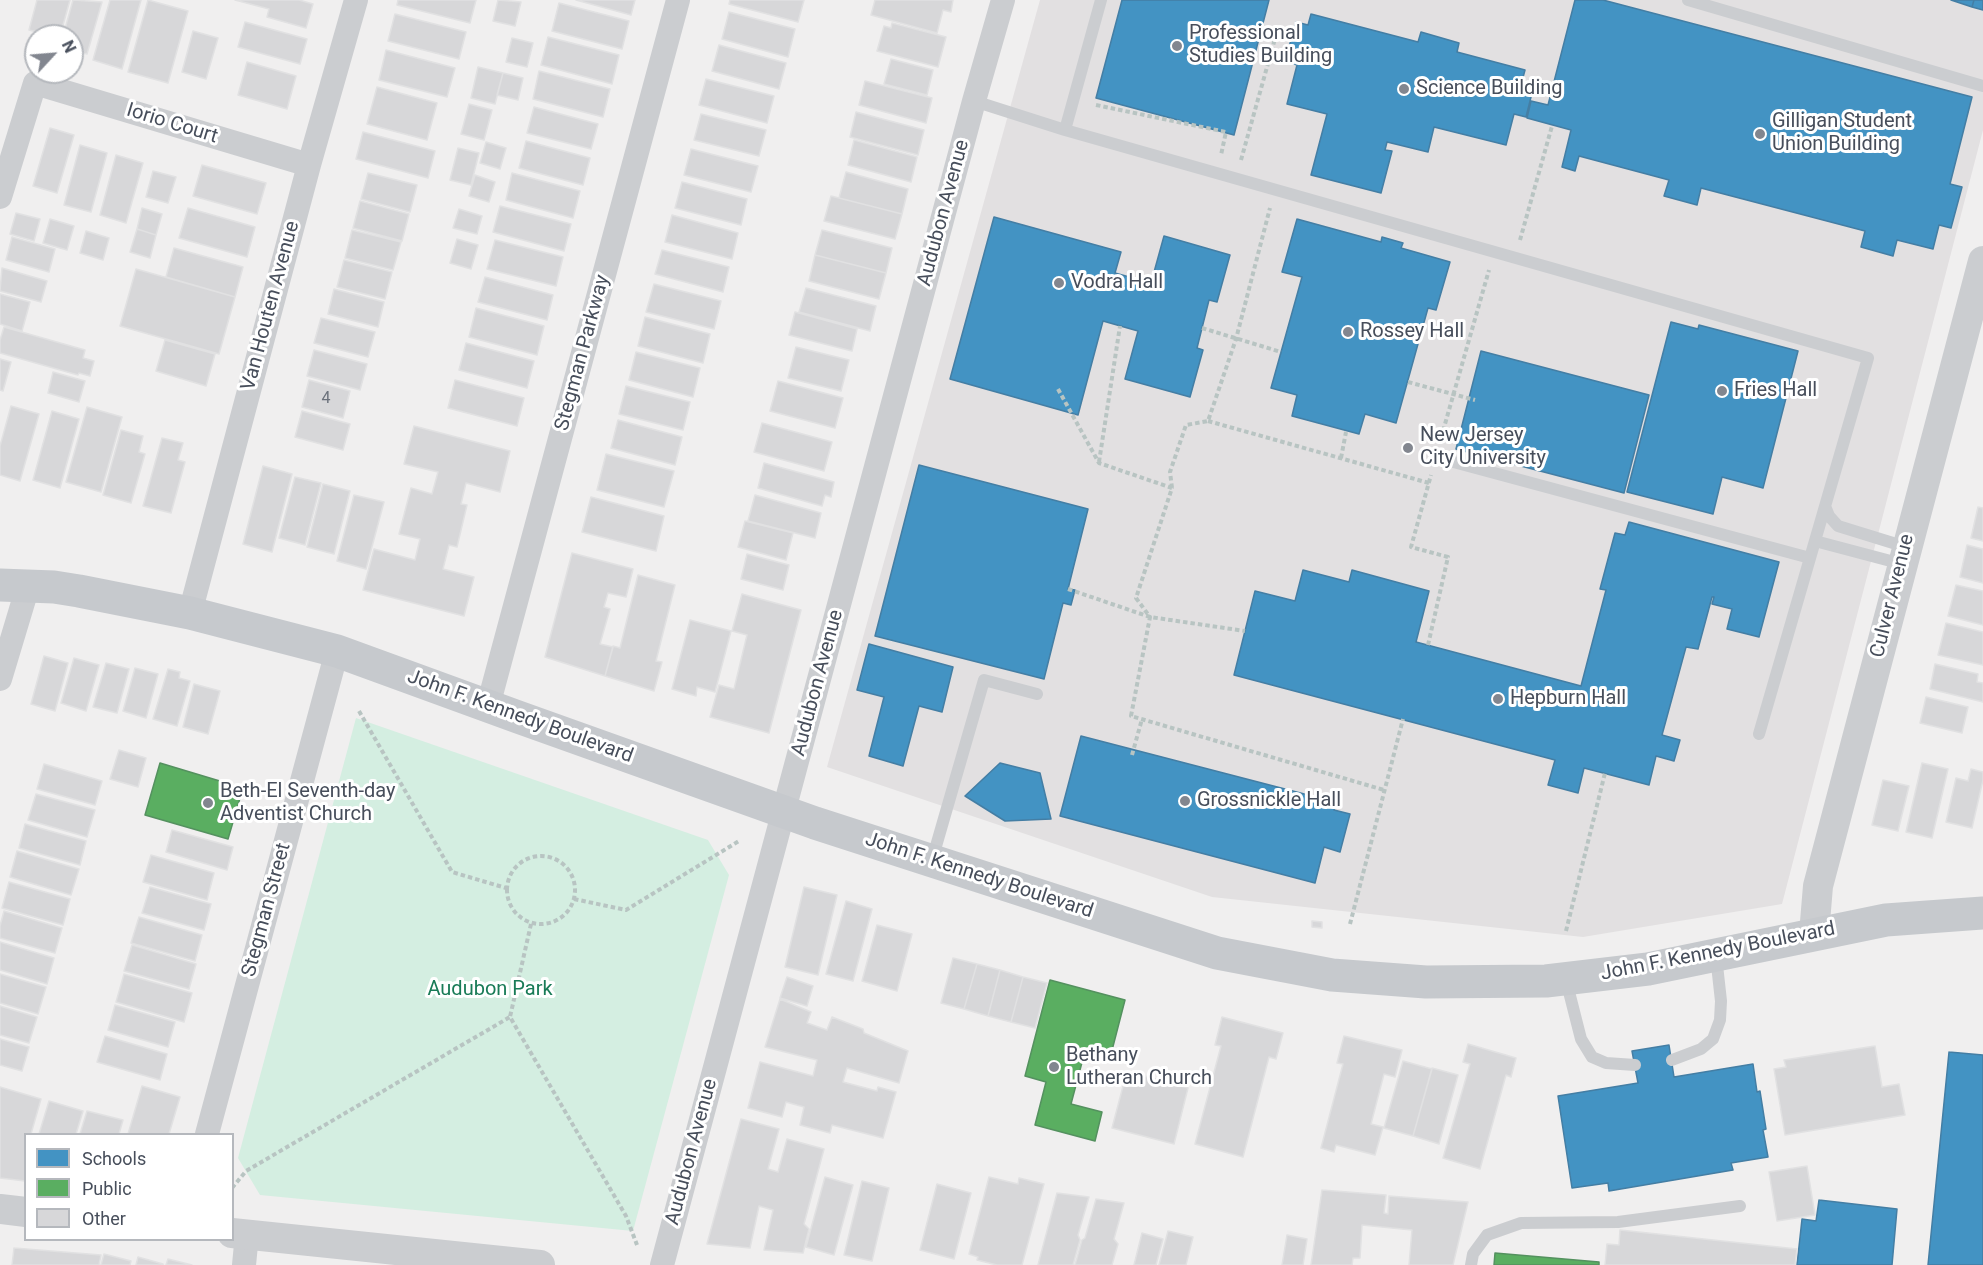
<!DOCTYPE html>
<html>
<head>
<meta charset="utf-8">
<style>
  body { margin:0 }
  #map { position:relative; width:1983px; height:1265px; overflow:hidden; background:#f0efef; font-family:Roboto,sans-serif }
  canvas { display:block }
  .legend { position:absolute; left:24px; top:1133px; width:210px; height:108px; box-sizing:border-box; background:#fff; border:2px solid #b5b8bd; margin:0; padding:8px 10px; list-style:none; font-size:18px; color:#474e5b }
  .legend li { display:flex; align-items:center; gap:12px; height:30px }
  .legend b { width:30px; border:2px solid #b5b8bd }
  .north { position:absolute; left:24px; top:24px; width:60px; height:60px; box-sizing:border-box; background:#fff; border:2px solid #b5b8bd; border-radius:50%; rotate:64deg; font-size:16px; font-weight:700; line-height:24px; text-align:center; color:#474e5b }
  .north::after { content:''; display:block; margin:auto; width:21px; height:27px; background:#82868f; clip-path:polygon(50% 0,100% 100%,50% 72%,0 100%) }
</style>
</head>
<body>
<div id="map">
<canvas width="1983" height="1265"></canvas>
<ul class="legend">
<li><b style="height:16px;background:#4393c3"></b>Schools</li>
<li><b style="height:16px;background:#5aae61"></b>Public</li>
<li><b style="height:16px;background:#d7d7d9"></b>Other</li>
</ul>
<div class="north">N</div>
</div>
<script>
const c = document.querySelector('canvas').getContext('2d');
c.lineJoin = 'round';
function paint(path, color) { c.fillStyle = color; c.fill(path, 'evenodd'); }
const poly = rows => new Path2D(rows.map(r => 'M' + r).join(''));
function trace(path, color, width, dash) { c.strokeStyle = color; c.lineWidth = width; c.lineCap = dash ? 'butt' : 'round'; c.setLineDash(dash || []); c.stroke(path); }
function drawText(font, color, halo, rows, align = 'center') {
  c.font = font + ' Roboto,sans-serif'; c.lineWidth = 6; c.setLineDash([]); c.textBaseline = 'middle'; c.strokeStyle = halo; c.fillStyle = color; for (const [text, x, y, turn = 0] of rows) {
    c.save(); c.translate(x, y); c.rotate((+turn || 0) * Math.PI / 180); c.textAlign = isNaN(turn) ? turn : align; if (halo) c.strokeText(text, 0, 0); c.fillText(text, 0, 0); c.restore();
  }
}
paint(poly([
  [1040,0,1983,0,1983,130,1782,904,1583,937,1212,897,827,767]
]), '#e2e0e1');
paint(poly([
  [356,718,708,840,729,875,633,1231,260,1195,238,1158]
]), '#d4eee1');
const schools = poly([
  [1122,0,1269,0,1234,135,1096,98,1122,0],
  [1575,0,1603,0,1972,97,1950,184,1962,187,1951,228,1939,225,1933,249,1897,240,1893,256,1861,247,1865,231,1701,188,1697,205,1664,196,1669,180,1579,156,1575,171,1562,167,1571,130,1527,118,1531,101,1548,105,1575,0],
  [1951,0,1974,0,1972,7,1951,0],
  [1974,0,1983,0,1983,10,1972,7,1974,0],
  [1311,14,1418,42,1421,32,1459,43,1457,52,1525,70,1521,85,1533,89,1526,117,1514,114,1506,145,1434,127,1428,152,1387,142,1385,150,1392,151,1381,193,1311,175,1327,114,1287,104,1297,65,1285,61,1296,22,1308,25,1311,14],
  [994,217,1121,252,1115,273,1151,283,1164,236,1230,255,1217,302,1209,300,1197,348,1203,350,1190,397,1125,379,1138,331,1103,321,1078,415,950,379,994,217],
  [1297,219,1381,242,1382,237,1403,243,1401,248,1450,262,1436,310,1428,308,1396,423,1365,414,1359,434,1292,416,1297,395,1271,388,1302,277,1282,272,1297,219],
  [1671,322,1698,329,1699,325,1798,351,1763,488,1722,477,1713,514,1627,492,1671,322],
  [1481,351,1649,395,1624,493,1456,449,1481,351],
  [919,465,1088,509,1068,589,1075,590,1071,605,1063,603,1044,679,875,636,919,465],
  [1629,522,1779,562,1759,637,1727,629,1732,609,1712,604,1714,597,1712,597,1698,649,1686,647,1662,735,1680,740,1674,761,1656,756,1649,785,1584,768,1578,793,1548,785,1555,760,1234,675,1255,591,1295,601,1303,570,1349,582,1352,570,1429,591,1416,642,1581,686,1606,590,1600,589,1615,533,1625,535,1629,522],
  [869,644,953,667,942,712,919,706,903,766,869,756,884,697,857,690,869,644],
  [1081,736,1335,802,1334,810,1350,814,1340,852,1324,847,1315,883,1060,816,1081,736],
  [1000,763,1040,773,1051,819,1005,821,965,796,1000,763],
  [1669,1045,1674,1077,1753,1064,1757,1092,1760,1091,1766,1129,1763,1130,1768,1157,1731,1163,1733,1170,1609,1191,1608,1183,1572,1188,1558,1096,1638,1083,1632,1051,1669,1045],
  [1949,1052,1983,1055,1983,1265,1928,1265,1949,1052],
  [1819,1200,1897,1209,1892,1265,1797,1265,1802,1219,1816,1221,1819,1200]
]);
paint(schools, '#4393c3');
trace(schools, '#447ea4', 1.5);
const public = poly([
  [160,763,243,788,228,839,145,815,160,763],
  [1050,980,1125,1000,1110,1058,1085,1051,1071,1104,1102,1112,1095,1141,1035,1125,1046,1082,1025,1076,1050,980],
  [1495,1253,1599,1262,1599,1265,1494,1265,1495,1253]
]);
paint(public, '#5aae61');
trace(public, '#54915f', 1.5);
const building = poly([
  [37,0,70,0,60,36,51,36,29,30,37,0],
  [73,0,102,2,87,54,72,50,72,36,63,36,73,0],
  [110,0,141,0,122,69,93,60,110,0],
  [148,0,188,11,168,83,128,72,148,0],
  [235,0,299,0,313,4,306,28,267,17,269,9,235,0],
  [398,0,476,0,470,23,397,5,398,0],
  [498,0,521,2,515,26,493,21,498,0],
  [576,0,635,0,631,15,576,0],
  [730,0,804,0,798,22,729,4,730,0],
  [875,0,953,0,951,12,943,10,937,33,871,15,875,0],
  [559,3,629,21,622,49,552,31,559,3],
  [729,12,795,29,788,57,722,39,729,12],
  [395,14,466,32,459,59,388,41,395,14],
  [245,22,307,39,300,64,238,47,245,22],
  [892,23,946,37,938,67,877,51,884,26,891,28,892,23],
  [193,31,218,38,206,79,182,72,193,31],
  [548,37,619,55,612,84,541,65,548,37],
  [512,38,533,43,527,67,506,62,512,38],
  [719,45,786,63,779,89,712,71,719,45],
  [386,50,455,68,447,97,379,80,386,50],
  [891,59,933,70,927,95,884,84,891,59],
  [247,62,296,76,287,109,238,95,247,62],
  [478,67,503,73,495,104,471,98,478,67],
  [539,71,610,89,603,117,533,99,539,71],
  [503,73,523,78,518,100,497,95,503,73],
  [706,79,774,96,767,123,699,105,706,79],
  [865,81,932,98,926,123,859,105,865,81],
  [377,87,437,103,427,140,367,124,377,87],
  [469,104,492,110,484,140,461,134,469,104],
  [534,107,598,124,591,149,527,133,534,107],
  [856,112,924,130,918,155,850,137,856,112],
  [701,114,766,130,759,156,694,140,701,114],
  [50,128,74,135,57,193,33,186,50,128],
  [363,132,435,151,428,178,356,159,363,132],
  [854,140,917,157,911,182,848,165,854,140],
  [526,141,590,158,583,185,519,168,526,141],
  [486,142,506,148,500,169,480,163,486,142],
  [80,145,107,153,91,212,64,205,80,145],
  [458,148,479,153,471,185,450,180,458,148],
  [691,149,758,166,751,192,684,175,691,149],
  [116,155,143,163,126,223,100,215,116,155],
  [202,165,266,183,257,214,193,196,202,165],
  [153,171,176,177,168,203,146,197,153,171],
  [846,172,908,189,902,214,839,198,846,172],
  [368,173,417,185,410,212,361,199,368,173],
  [512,173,580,191,573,218,506,200,512,173],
  [475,175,495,182,489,202,469,196,475,175],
  [682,182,747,199,741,225,675,208,682,182],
  [831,196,902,214,895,239,824,221,831,196],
  [360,201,409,214,402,241,353,228,360,201],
  [500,206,571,224,564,251,493,232,500,206],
  [142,208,162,214,156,235,137,229,142,208],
  [188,208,255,227,247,257,179,238,188,208],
  [459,209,482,216,477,234,453,228,459,209],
  [16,213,40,219,34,241,10,234,16,213],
  [672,215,738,233,732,259,665,242,672,215],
  [50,219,74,226,67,250,43,243,50,219],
  [137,229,156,235,150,258,130,252,137,229],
  [352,230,401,242,393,270,345,258,352,230],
  [822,230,892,248,886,273,815,255,822,230],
  [86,231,109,238,103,260,80,253,86,231],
  [12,237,55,249,49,272,6,260,12,237],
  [457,239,478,245,471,269,450,263,457,239],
  [495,240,563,257,556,286,487,269,495,240],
  [174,248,243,267,235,297,166,277,174,248],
  [662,250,729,267,723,292,655,274,662,250],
  [815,255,886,273,879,299,809,281,815,255],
  [344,260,392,272,385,299,337,287,344,260],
  [2,268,47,281,41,302,0,291,2,268],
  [136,269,235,297,219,354,120,326,136,269],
  [485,277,553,295,547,320,478,302,485,277],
  [654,284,721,301,714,329,646,312,654,284],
  [806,288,876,306,870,331,799,312,806,288],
  [334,289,384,302,378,327,328,314,334,289],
  [0,294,30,302,22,331,0,324,0,294],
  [476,308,544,326,537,355,469,337,476,308],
  [795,312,857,329,852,351,789,335,795,312],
  [645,317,710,334,703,363,638,346,645,317],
  [321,318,375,332,368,357,314,343,321,318],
  [4,327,85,350,83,358,94,361,90,376,79,373,78,375,0,353,0,340,4,327],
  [165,340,215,354,206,386,156,371,165,340],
  [466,343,534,361,527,388,459,370,466,343],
  [796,347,849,360,841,391,788,378,796,347],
  [314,350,367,364,360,390,307,376,314,350],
  [636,352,700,368,693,397,629,380,636,352],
  [0,359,11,362,3,391,0,390,0,359],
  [53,372,85,381,79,402,48,393,53,372],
  [309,380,350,391,343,418,302,407,309,380],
  [455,380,524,398,517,426,448,408,455,380],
  [778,381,843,398,835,428,770,411,778,381],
  [626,386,690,402,683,430,619,414,626,386],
  [11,406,39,414,20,481,0,475,0,446,11,406],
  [87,407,122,417,101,492,66,482,87,407],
  [52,411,79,419,60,488,33,480,52,411],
  [302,411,350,424,343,450,295,437,302,411],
  [618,420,682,437,675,465,611,448,618,420],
  [762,423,832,442,824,471,754,452,762,423],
  [414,426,510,451,500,492,466,483,461,504,467,505,457,547,449,545,443,569,474,577,464,616,363,590,374,549,415,560,420,539,399,534,411,488,432,494,438,472,404,464,414,426],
  [121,430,143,436,139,452,145,454,131,503,103,495,121,430],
  [162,438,183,443,178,460,185,462,171,513,143,506,162,438],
  [606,454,674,471,664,507,597,490,606,454],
  [764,463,834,482,831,497,825,495,822,506,758,488,764,463],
  [263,466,292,474,272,552,243,544,263,466],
  [295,477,321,483,305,545,279,538,295,477],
  [323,484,350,491,334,554,307,547,323,484],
  [354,495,384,502,366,569,337,561,354,495],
  [755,495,821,513,815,538,748,521,755,495],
  [591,497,664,516,656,551,582,532,591,497],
  [1978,507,1983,508,1983,541,1971,538,1978,507],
  [745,521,793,533,786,560,738,547,745,521],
  [1967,545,1983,549,1983,583,1960,577,1967,545],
  [572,553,633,569,626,597,608,593,604,607,610,609,600,644,613,647,605,676,545,657,572,553],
  [747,554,789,565,783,590,741,579,747,554],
  [638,575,675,585,656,661,662,662,654,691,605,676,613,646,620,648,638,575],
  [1956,585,1983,591,1983,625,1948,616,1956,585],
  [742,594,801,610,769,733,710,717,719,685,734,689,747,635,732,631,742,594],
  [690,620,731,631,715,692,697,687,696,696,672,689,690,620],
  [1946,623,1983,632,1983,665,1938,655,1946,623],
  [44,656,68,663,55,711,31,704,44,656],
  [74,658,99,665,86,711,61,703,74,658],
  [106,663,129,669,117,713,93,707,106,663],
  [1935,664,1978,674,1977,682,1983,683,1983,702,1930,689,1935,664],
  [135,668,158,674,146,718,123,711,135,668],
  [168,669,180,672,179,678,190,681,177,726,153,719,168,669],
  [194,684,220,691,208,734,183,727,194,684],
  [1926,697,1968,707,1962,733,1920,723,1926,697],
  [119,750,146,758,138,787,110,779,119,750],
  [1922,763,1948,769,1932,838,1906,832,1922,763],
  [44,764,102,781,95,805,37,789,44,764],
  [1971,769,1983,772,1983,780,1972,828,1946,822,1956,778,1968,781,1971,769],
  [1883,780,1909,786,1898,831,1872,825,1883,780],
  [36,794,95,810,87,837,28,820,36,794],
  [25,824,86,841,80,865,19,848,25,824],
  [172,830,233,847,227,870,166,852,172,830],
  [17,851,79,869,71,895,10,877,17,851],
  [151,855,214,873,207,900,143,882,151,855],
  [9,882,70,899,63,925,2,908,9,882],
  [150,887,211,904,204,930,142,913,150,887],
  [804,887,837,895,818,975,785,967,804,887],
  [846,901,872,909,853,981,826,974,846,901],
  [4,911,62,928,55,953,0,938,0,926,4,911],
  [139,917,202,935,195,961,131,943,139,917],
  [1312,921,1322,922,1322,928,1312,927,1312,921],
  [877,925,912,934,897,991,862,981,877,925],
  [0,942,54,958,47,984,0,970,0,942],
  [132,945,196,964,189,989,124,971,132,945],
  [953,958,977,964,964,1009,941,1003,953,958],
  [977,964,1000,970,988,1016,964,1009,977,964],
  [1000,970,1023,977,1011,1022,988,1016,1000,970],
  [0,974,46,987,38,1014,0,1003,0,974],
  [124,974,192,993,184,1022,116,1002,124,974],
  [787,977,813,986,807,1006,780,998,787,977],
  [1023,977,1047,983,1035,1028,1011,1022,1023,977],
  [780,999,811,1012,807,1023,827,1030,832,1017,863,1029,864,1033,908,1051,899,1083,847,1068,843,1082,877,1091,878,1087,896,1092,883,1138,832,1125,830,1133,800,1125,804,1107,786,1102,782,1117,748,1108,760,1062,813,1076,817,1060,765,1047,780,999],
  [115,1005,175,1022,168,1047,108,1030,115,1005],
  [0,1006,37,1017,29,1043,0,1035,0,1006],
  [1222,1017,1283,1033,1276,1059,1269,1057,1243,1157,1195,1144,1221,1046,1215,1045,1222,1017],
  [105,1036,167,1054,160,1080,97,1062,105,1036],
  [1344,1036,1402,1050,1395,1077,1384,1074,1371,1124,1383,1127,1375,1155,1336,1145,1334,1152,1321,1148,1343,1064,1337,1063,1344,1036],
  [0,1039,29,1047,22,1071,0,1065,0,1039],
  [1468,1044,1516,1058,1511,1077,1506,1075,1480,1169,1443,1158,1470,1064,1463,1062,1468,1044],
  [1875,1046,1882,1087,1899,1084,1905,1115,1785,1135,1774,1069,1786,1067,1784,1060,1875,1046],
  [1403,1061,1432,1069,1413,1136,1384,1128,1403,1061],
  [1432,1068,1458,1075,1439,1144,1413,1136,1432,1068],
  [1127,1071,1188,1088,1174,1144,1112,1128,1127,1071],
  [142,1086,180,1097,169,1134,128,1134,142,1086],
  [0,1087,41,1099,31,1134,26,1134,25,1181,0,1178,0,1087],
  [49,1101,83,1111,76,1134,39,1134,49,1101],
  [87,1111,123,1120,119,1134,80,1134,87,1111],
  [741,1119,779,1129,768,1169,778,1172,787,1139,824,1149,804,1224,809,1229,803,1253,764,1250,773,1210,759,1206,750,1248,707,1244,741,1119],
  [1807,1166,1815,1215,1777,1221,1769,1172,1807,1166],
  [825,1177,853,1185,834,1255,806,1247,825,1177],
  [989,1177,1018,1184,1019,1178,1044,1184,1022,1265,997,1265,977,1260,978,1257,969,1254,989,1177],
  [862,1181,889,1188,872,1261,844,1255,862,1181],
  [937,1184,971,1193,954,1259,920,1250,937,1184],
  [1322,1190,1386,1195,1384,1213,1388,1214,1389,1196,1468,1202,1453,1265,1409,1265,1412,1230,1362,1225,1360,1258,1353,1258,1352,1265,1311,1265,1322,1190],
  [1057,1193,1089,1197,1078,1235,1080,1240,1073,1265,1038,1265,1057,1193],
  [1096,1199,1124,1203,1114,1239,1118,1244,1112,1265,1075,1265,1082,1240,1085,1238,1096,1199],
  [1620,1230,1797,1249,1795,1265,1605,1265,1607,1244,1619,1245,1620,1230],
  [1168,1231,1193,1237,1186,1265,1159,1265,1168,1231],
  [1142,1233,1163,1239,1156,1265,1134,1265,1142,1233],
  [1287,1235,1307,1239,1303,1265,1282,1265,1287,1235],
  [14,1248,101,1255,99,1265,12,1265,14,1248],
  [104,1254,131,1261,130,1265,101,1265,104,1254],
  [138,1257,163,1264,163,1265,136,1265,138,1257],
  [168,1259,192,1265,166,1265,168,1259]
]);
paint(building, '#d7d7d9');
trace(building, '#e1e1e2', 1.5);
trace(poly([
  [1096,105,1226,132,1221,155],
  [1241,160,1276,35,1292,33],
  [1520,240,1552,126],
  [1202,328,1281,352],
  [1408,382,1475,400],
  [1058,389,1099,463,1172,488,1136,598,1150,617,1131,716,1384,790],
  [1208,421,1429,483],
  [1441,438,1489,270],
  [1341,458,1346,432],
  [1099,462,1120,326],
  [1172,488,1170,472,1186,425,1208,421,1236,339,1270,208],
  [1068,589,1150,617,1245,631],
  [1428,645,1448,557,1411,547,1431,475],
  [359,711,452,872,506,888],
  [1132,755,1142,719],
  '507 890a34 34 0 1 1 68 0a34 34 0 1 1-68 0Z',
  [574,899,626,910,739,841],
  [531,924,510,1017,626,1216,637,1245],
  [1350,924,1403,719],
  [1566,931,1605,773],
  [232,1188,246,1171,510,1017]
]), '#b8c4c2', 4, [4.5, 3]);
trace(poly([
  [1688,0,1983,86],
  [974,101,1065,130,1868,358,1759,734],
  [1065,130,1101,0],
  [1435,457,1810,558],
  [1825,506,1829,516,1838,526,1906,547],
  [1815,541,1902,564],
  [932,860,984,680,1037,694],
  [1566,980,1581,1039,1592,1057,1606,1063,1635,1065],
  [1672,1060,1701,1049,1713,1039,1720,1020,1721,1001,1716,956],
  [1471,1265,1473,1254,1487,1235,1521,1223,1618,1222,1740,1206]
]), '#cbcdd0', 12);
trace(poly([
  [0,197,35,83,309,165],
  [190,613,309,165,356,0],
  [0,679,28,586],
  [488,706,678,0],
  [207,1134,337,651],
  [244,1265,247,1234],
  [662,1265,974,101,1003,0]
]), '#cbcdd0', 24);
trace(poly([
  [1814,934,1818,886,1983,261],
  [0,1209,26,1212],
  [232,1233,540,1265]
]), '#cbcdd0', 30);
trace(poly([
  [0,585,54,587,79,591,190,613,337,651,518,717,815,823,1217,953,1332,975,1426,982,1546,981,1648,969,1886,920,1983,913]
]), '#c6c9cd', 33);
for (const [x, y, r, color] of [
  [1177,46,6,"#82868f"],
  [1404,89,6,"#82868f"],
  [1760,134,6,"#82868f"],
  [1059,283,6,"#82868f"],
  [1348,332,6,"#82868f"],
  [1722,391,6,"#82868f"],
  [1408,448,6,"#82868f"],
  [1498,699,6,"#82868f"],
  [1185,801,6,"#82868f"],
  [208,803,6,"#82868f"],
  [1054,1067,6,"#82868f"]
]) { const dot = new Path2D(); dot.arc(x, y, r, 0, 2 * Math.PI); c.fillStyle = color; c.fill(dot); trace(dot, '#fff', 2); }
drawText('16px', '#6c727c', null, [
  ["4",326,399]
]);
drawText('20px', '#474e5b', '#fff', [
  ["Professional",1189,34],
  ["Studies Building",1189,57],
  ["Science Building",1416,89],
  ["Gilligan Student",1772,122],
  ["Union Building",1772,145],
  ["Vodra Hall",1071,283],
  ["Rossey Hall",1360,332],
  ["Fries Hall",1734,391],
  ["New Jersey",1420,436],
  ["City University",1420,459],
  ["Hepburn Hall",1510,699],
  ["Beth-El Seventh-day",220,792],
  ["Adventist Church",220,815],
  ["Grossnickle Hall",1197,801],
  ["Bethany",1066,1056],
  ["Lutheran Church",1066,1079]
], 'left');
drawText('20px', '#474e5b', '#fff', [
  ["Iorio Court",172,124,17],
  ["Audubon Avenue",944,213,-75],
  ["Van Houten Avenue",271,306,-75],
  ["Stegman Parkway",583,353,-75],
  ["Culver Avenue",1893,596,-76],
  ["Audubon Avenue",818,683,-75],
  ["John F. Kennedy Boulevard",520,717,20],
  ["John F. Kennedy Boulevard",979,876,18],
  ["Stegman Street",267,910,-75],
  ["John F. Kennedy Boulevard",1718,952,-11],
  ["Audubon Avenue",692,1152,-75]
]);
drawText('20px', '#197b57', '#fff', [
  ["Audubon Park",490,990]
]);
</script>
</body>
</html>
